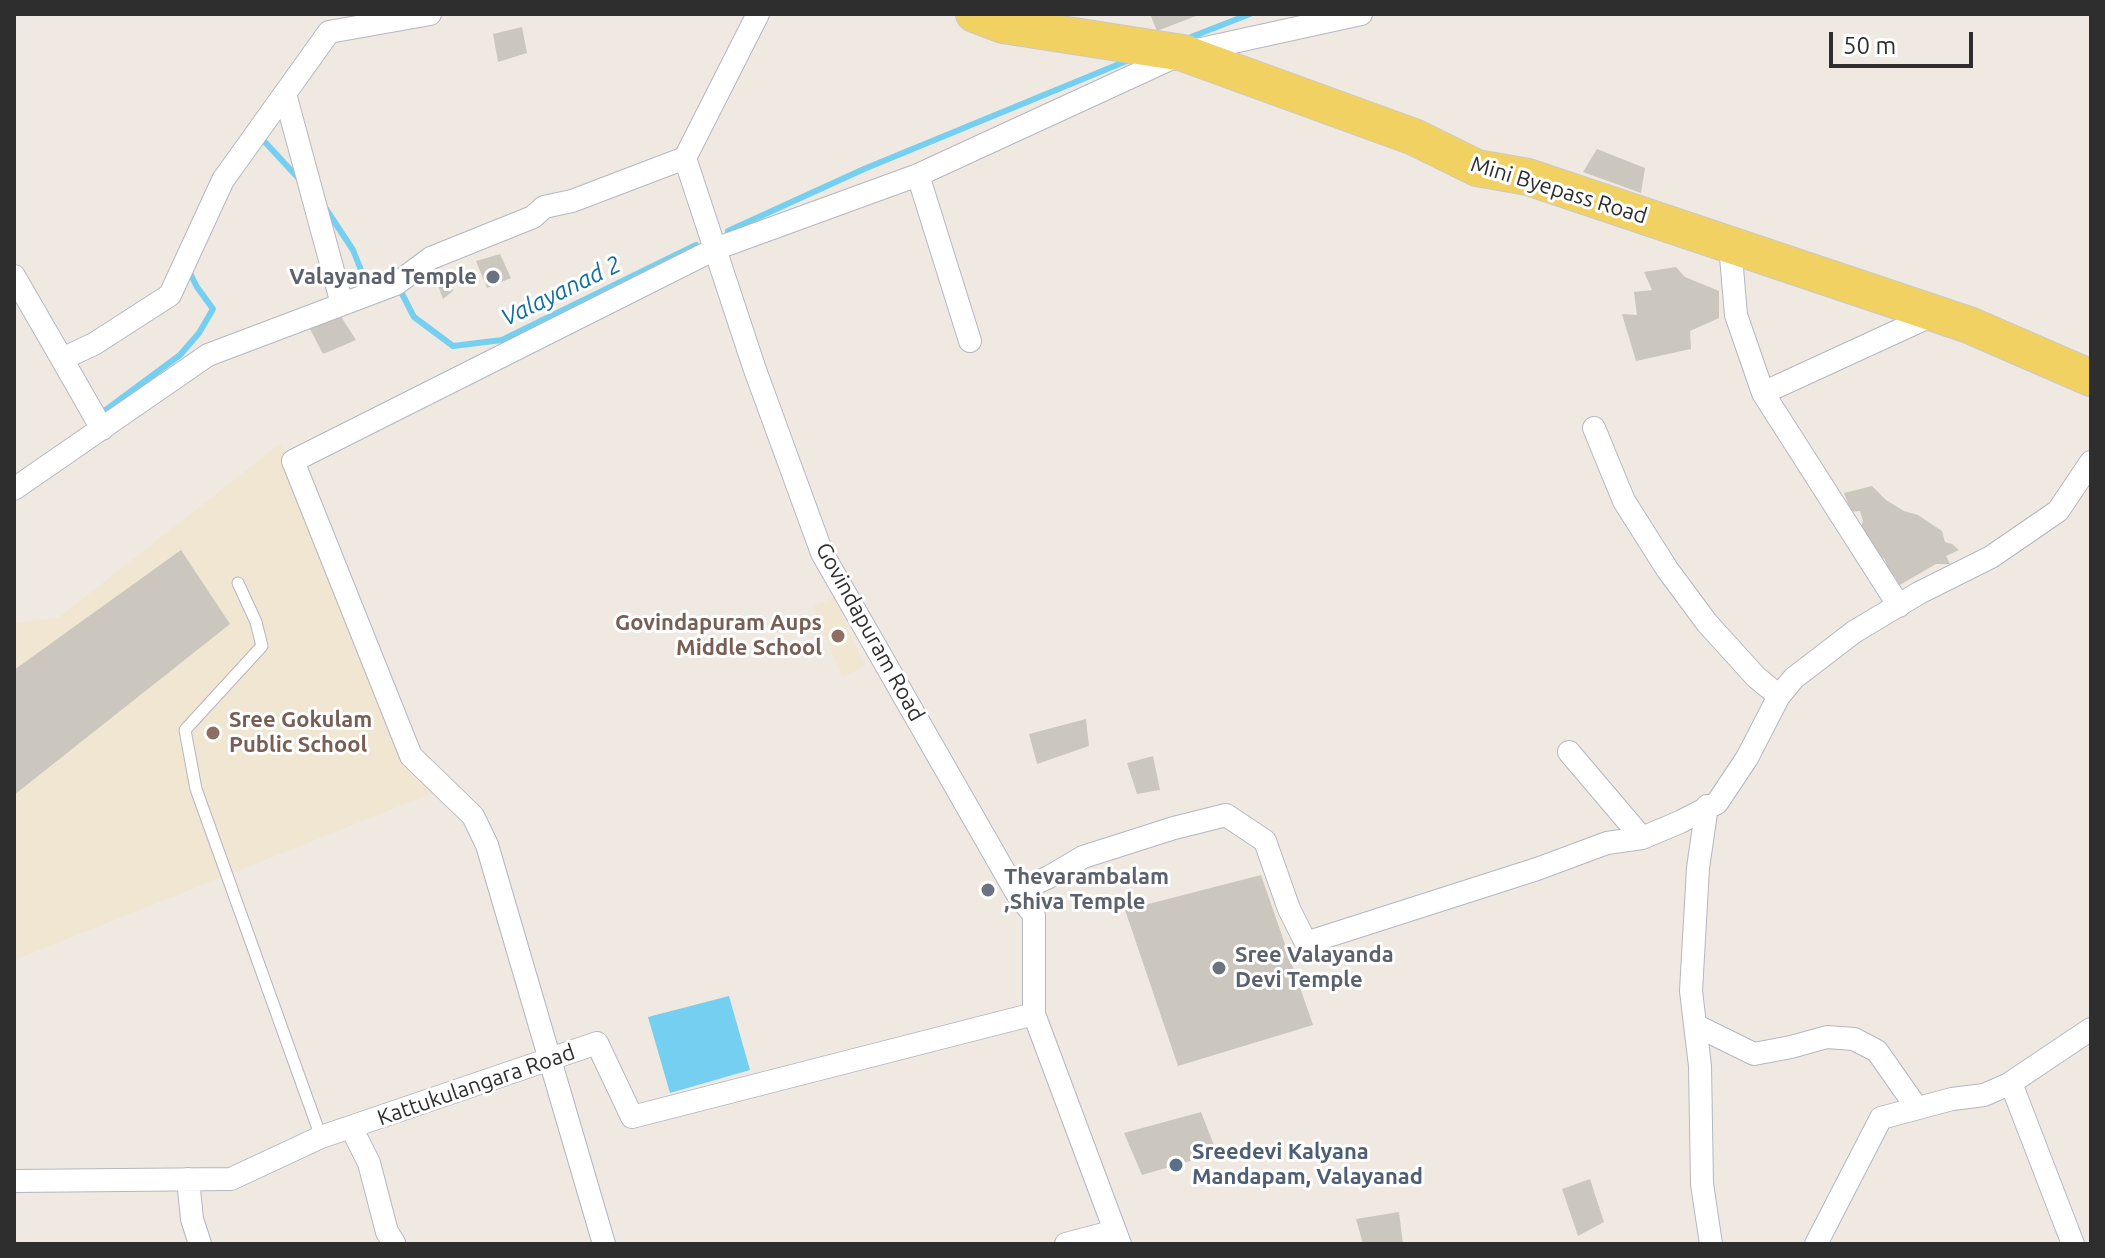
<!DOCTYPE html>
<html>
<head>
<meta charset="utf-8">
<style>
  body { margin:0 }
  #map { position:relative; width:2105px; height:1258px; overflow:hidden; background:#efe9e1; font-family:Ubuntu,sans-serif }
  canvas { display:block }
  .frame { position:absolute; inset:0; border:16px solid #2e2e2e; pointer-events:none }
  .scale { position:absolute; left:1829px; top:32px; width:144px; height:36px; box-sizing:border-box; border:4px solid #2e2e2e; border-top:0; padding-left:10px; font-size:24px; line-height:28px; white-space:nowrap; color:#2e2e2e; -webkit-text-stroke:6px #fff; paint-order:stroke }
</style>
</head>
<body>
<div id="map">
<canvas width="2105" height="1258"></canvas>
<div class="frame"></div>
<div class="scale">50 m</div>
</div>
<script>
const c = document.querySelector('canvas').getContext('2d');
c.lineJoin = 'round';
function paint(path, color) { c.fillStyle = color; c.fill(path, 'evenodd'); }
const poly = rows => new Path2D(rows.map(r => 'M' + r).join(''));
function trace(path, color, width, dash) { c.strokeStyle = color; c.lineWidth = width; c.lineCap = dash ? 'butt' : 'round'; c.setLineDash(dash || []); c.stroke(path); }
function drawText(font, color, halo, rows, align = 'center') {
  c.font = font + ' Ubuntu,sans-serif'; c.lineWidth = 6; c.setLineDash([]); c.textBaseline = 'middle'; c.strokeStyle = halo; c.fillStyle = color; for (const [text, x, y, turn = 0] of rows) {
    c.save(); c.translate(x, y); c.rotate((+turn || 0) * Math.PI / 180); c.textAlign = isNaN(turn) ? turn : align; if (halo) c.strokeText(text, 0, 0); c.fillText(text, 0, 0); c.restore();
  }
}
paint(poly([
  [281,443,438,791,14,960,14,623,58,618],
  [834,598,865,666,842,677,813,606]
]), '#f0e6d1');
paint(poly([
  [729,996,750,1070,670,1093,648,1017]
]), '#75cff0');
trace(poly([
  [1186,39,1250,14],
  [264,141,300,180],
  [326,209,353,250,369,290],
  [728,231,864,169,1129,60],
  [399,288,414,317,453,346,502,340,696,245],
  [99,415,180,355,199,333,213,309,197,287,188,269]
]), '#75cff0', 6);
paint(poly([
  [1150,14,1201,14,1157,31],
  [522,27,527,53,498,62,493,34],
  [1597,149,1645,168,1641,193,1583,172],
  [500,254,511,278,487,288,476,261],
  [1676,267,1685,277,1719,291,1719,318,1690,331,1691,349,1636,361,1622,314,1637,315,1634,292,1652,290,1644,272],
  [446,272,453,291,443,299,435,277],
  [340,315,356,340,323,354,308,325],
  [1872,486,1886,500,1904,511,1918,515,1942,531,1945,542,1952,544,1959,550,1946,556,1950,564,1936,564,1898,586,1895,576,1886,579,1880,571,1887,565,1884,558,1877,558,1859,532,1863,521,1860,511,1851,512,1844,493],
  [181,550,230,624,14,795,14,670],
  [1086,719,1089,746,1037,764,1029,734],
  [1153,756,1160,790,1137,794,1127,763],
  [1261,875,1313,1025,1178,1066,1125,910],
  [1201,1112,1217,1153,1142,1175,1124,1133],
  [1590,1179,1604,1222,1578,1236,1562,1189],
  [1399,1212,1403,1244,1363,1244,1356,1219]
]), '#cbc7bf');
const service = poly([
  [238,583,256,622,262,646,185,730,196,789,321,1137]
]);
const minor = poly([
  [758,14,685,158,754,367,822,553,1016,892,1034,915,1034,1014,1120,1244],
  [285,94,342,304],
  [918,175,970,341],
  [1730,245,1736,315,1763,393],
  [14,276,62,359,94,344,170,295,223,180,329,32,430,14],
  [62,359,102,429],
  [1594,428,1624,501,1667,569,1707,623,1756,677,1779,696],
  [14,489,208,355,396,284,431,258,533,217,544,207,572,201,685,158],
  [1899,606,1763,393,1935,314],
  [1569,752,1642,838],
  [1707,806,1698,868,1691,991,1700,1066,1702,1184,1711,1244],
  [1016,892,1049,877,1083,857,1174,828,1226,815,1265,841,1289,909,1306,943,1537,869,1607,843,1642,838,1680,822,1717,803,1747,758,1779,696,1794,678,1854,632,1919,593,1991,557,2058,511,2091,462],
  [1695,1025,1754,1054,1791,1047,1827,1037,1854,1039,1877,1051,1917,1108],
  [351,1127,369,1163,387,1232,394,1243],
  [188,1179,192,1219,200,1244],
  [14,1181,231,1179,321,1137,597,1043,632,1117,1034,1014],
  [604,1244,487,845,473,816,411,756,293,461,715,249,918,175,1183,53,1361,14],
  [1066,1244,1115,1231],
  [1816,1244,1881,1118,1952,1099,1984,1095,2009,1084],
  [2073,1244,2014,1091,2009,1084,2091,1029]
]);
const primary = poly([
  [974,14,1003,25,1183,53,1414,137,1477,168,1528,177,1969,325,2091,378]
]);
trace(service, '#b4b7c1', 13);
trace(minor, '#b4b7c1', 24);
trace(primary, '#c9c9c9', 38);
trace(service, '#fff', 11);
trace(minor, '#fff', 22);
trace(primary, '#f2d163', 36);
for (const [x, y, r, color] of [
  [493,277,8,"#6b7280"],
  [838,636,8,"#8d6e63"],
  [213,733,8,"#8d6e63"],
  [988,890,8,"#6b7280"],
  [1219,968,8,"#6b7280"],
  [1176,1165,8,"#5c6f8a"]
]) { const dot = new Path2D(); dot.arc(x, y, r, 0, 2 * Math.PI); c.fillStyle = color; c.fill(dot); trace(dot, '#fff', 3); }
drawText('22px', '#2e2e2e', '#fff', [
  ["Mini Byepass Road",1559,190,17],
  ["Govindapuram Road",870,632,61],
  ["Kattukulangara Road",476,1085,-19]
]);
drawText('bold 22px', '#5b616d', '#fff', [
  ["Valayanad Temple",477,277,"right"],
  ["Thevarambalam",1004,877],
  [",Shiva Temple",1004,902],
  ["Sree Valayanda",1235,955],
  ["Devi Temple",1235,980]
], 'left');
drawText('bold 22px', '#785e54', '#fff', [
  ["Govindapuram Aups",822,623],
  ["Middle School",822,648],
  ["Sree Gokulam",229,720,"left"],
  ["Public School",229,745,"left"]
], 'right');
drawText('bold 22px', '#4e5e75', '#fff', [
  ["Sreedevi Kalyana",1192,1152],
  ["Mandapam, Valayanad",1192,1177]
], 'left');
drawText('italic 24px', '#0d6fa3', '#fff', [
  ["Valayanad 2",561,291,-26]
]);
</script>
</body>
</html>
